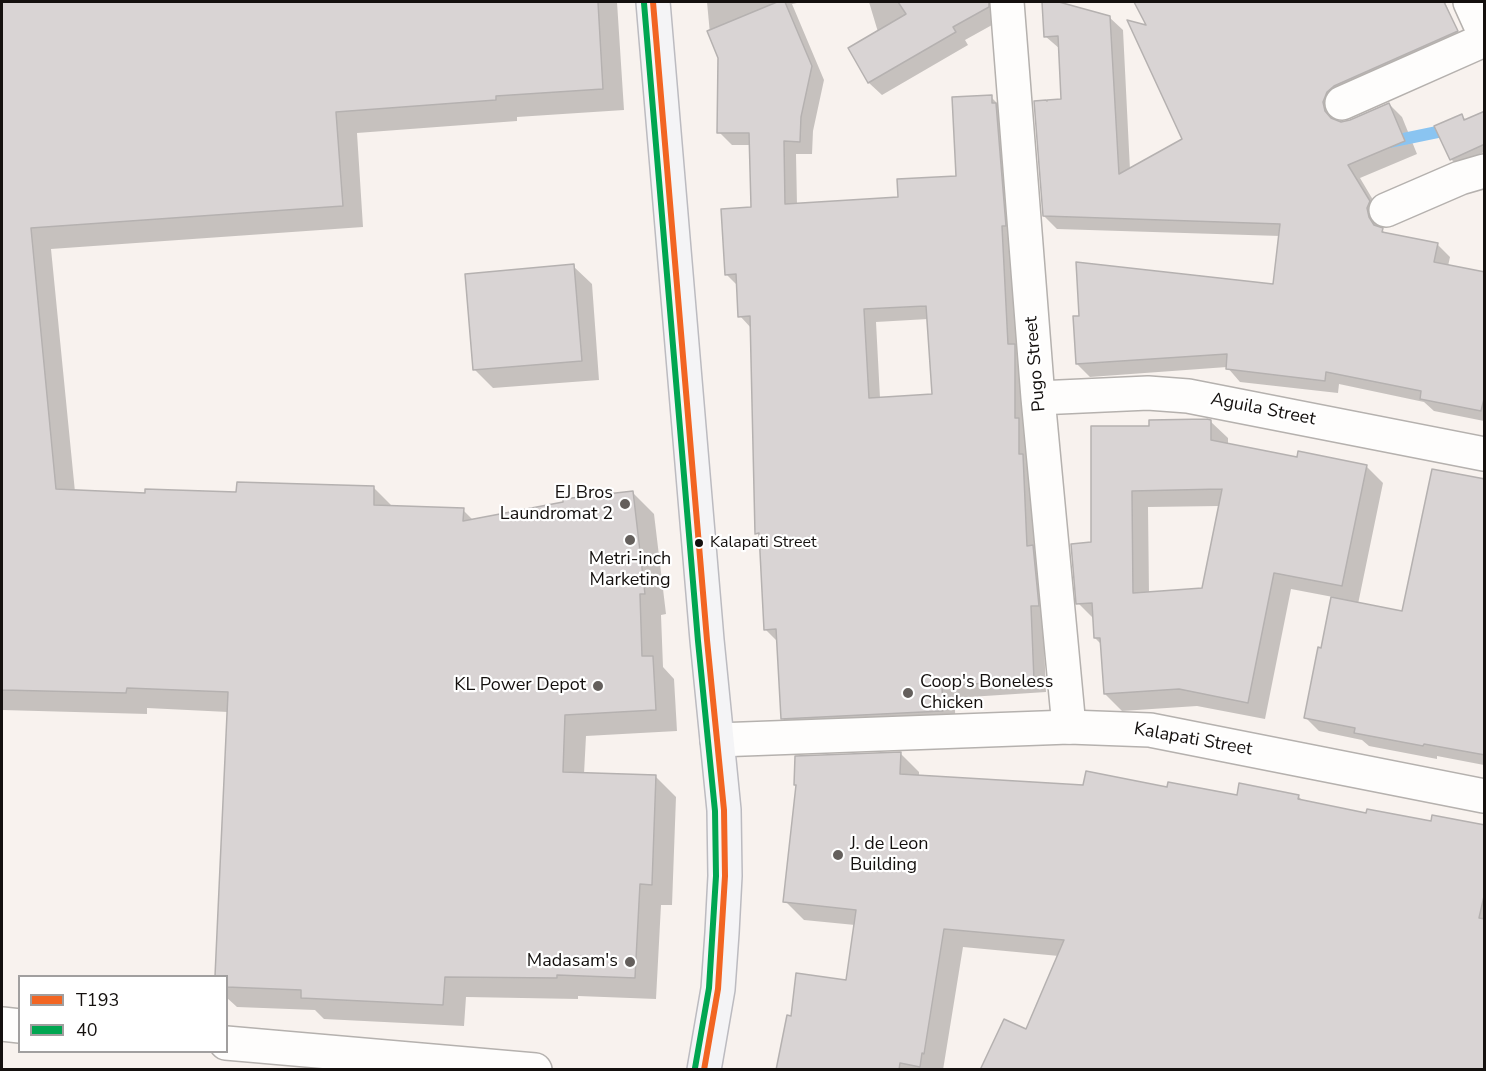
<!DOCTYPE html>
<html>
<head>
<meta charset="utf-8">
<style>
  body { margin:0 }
  #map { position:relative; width:1486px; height:1071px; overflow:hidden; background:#f8f2ee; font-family:"Nunito Sans",sans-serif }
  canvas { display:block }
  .frame { position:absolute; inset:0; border:3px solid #14100e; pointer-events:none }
  .legend { position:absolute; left:18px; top:975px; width:210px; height:78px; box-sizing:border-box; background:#fff; border:2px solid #a19f9f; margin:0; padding:8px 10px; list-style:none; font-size:18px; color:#14100e }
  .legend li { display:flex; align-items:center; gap:12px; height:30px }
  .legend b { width:30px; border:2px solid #a19f9f }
</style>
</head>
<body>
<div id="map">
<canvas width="1486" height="1071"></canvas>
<div class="frame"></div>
<ul class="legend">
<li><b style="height:8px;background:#f26522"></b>T193</li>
<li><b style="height:8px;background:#00a651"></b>40</li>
</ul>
</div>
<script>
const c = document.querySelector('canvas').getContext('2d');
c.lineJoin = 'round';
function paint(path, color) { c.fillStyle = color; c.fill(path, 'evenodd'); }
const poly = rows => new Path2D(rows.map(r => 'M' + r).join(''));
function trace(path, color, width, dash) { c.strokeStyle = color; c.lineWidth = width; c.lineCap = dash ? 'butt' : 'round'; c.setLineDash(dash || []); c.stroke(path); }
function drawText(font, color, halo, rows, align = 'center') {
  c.font = font + ' "Nunito Sans",sans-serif'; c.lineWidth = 4.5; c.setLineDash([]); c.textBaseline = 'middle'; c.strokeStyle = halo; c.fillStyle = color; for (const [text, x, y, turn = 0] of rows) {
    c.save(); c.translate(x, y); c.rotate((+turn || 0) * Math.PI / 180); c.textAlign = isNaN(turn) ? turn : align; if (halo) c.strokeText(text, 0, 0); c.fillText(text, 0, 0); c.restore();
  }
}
paint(poly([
  [2,2,617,2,624,110,517,117,517,121,357,133,363,227,51,249,75,492,146,494,238,494,374,488,393,507,463,510,474,521,632,492,654,514,666,614,661,615,663,667,674,679,677,731,586,736,584,774,655,776,676,797,672,905,661,905,656,999,578,996,578,999,466,997,464,1026,324,1019,315,1010,237,1007,226,997,226,976,216,976,228,712,147,708,147,714,2,710],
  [707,2,802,2,792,4,824,80,813,131,812,154,796,154,797,205,900,199,957,177,991,97,1004,110,1043,618,1046,692,954,698,956,724,795,731,782,718,778,642,765,629,761,537,757,533,752,329,740,316,738,286,726,274,753,209,751,145,732,145,719,132,720,58,710,34],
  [928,319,933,395,880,398,876,322],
  [869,2,994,2,1001,20,965,40,968,45,882,95,869,83,878,32],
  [1043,2,1053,2,1109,17,1123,30,1130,170,1184,139,1148,28,1136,2,1445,2,1464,47,1336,115,1337,122,1350,122,1389,104,1402,117,1417,154,1360,178,1382,215,1380,222,1381,229,1386,234,1438,245,1450,257,1448,266,1484,274,1484,421,1434,411,1424,402,1339,384,1338,393,1240,382,1227,367,1090,377,1077,364,1274,286,1280,236,1057,229,1044,216,1062,101,1060,49,1045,36],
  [1484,112,1484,152,1457,165,1451,159,1461,115,1466,120],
  [573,266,592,284,599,380,493,388,475,370],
  [1210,421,1228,438,1228,445,1298,459,1366,466,1383,483,1358,604,1403,613,1484,481,1484,765,1437,756,1437,759,1369,746,1362,740,1319,731,1306,718,1333,597,1291,589,1265,719,1197,706,1122,711,1105,694,1102,645,1095,638,1094,619,1078,603,1092,544,1151,427],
  [1220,506,1203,589,1149,593,1148,507],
  [900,753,919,772,919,777,1084,787,1168,789,1238,797,1298,796,1304,802,1368,815,1484,827,1484,1070,1027,1031,1059,956,963,947,943,1070,777,1070,792,1018,847,981,855,925,804,920,785,901,797,787,795,784]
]), '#0003');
trace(poly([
  [1389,142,1452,129]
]), '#8ac4f1', 12);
const building = poly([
  [2,2,598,2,603,89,496,96,496,100,336,112,343,206,31,228,56,489,145,493,145,489,236,492,237,482,374,486,374,505,464,508,463,521,563,502,563,499,633,491,645,594,640,594,642,656,653,656,656,710,565,715,563,772,656,775,652,885,640,884,635,978,557,975,557,978,445,977,443,1005,301,998,301,990,226,987,226,976,215,976,228,692,127,688,126,693,2,690,2,2],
  [777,2,785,2,812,66,801,117,800,142,784,141,785,204,898,197,897,179,956,176,952,97,992,95,992,103,996,103,1006,226,1002,226,1008,344,1015,344,1015,418,1019,418,1019,454,1023,454,1027,546,1033,545,1039,606,1031,606,1034,680,942,686,943,711,781,719,776,629,764,630,759,533,755,534,750,316,738,317,736,274,725,275,721,209,751,207,749,133,717,133,718,58,707,31,777,2],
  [926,306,932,394,869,398,864,309,926,306],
  [898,2,989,2,989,7,953,27,956,32,868,83,848,48,906,14,898,2],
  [1042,2,1059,2,1110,16,1119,174,1182,139,1127,20,1146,25,1134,2,1444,2,1458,31,1334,86,1327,92,1323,102,1325,111,1331,118,1341,122,1350,120,1389,103,1405,141,1348,165,1370,201,1367,208,1369,217,1374,225,1383,228,1382,232,1438,243,1434,262,1485,272,1485,395,1481,411,1420,399,1421,391,1326,372,1325,381,1226,369,1227,354,1076,364,1073,316,1079,316,1076,262,1273,284,1280,224,1043,216,1034,101,1046,100,1047,101,1047,100,1061,99,1058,36,1044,37,1042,2],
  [1485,111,1485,144,1450,160,1434,126,1462,114,1464,120,1485,111],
  [574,264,582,361,473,370,465,274,574,264],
  [1207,419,1211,420,1211,440,1297,457,1298,451,1367,465,1342,586,1274,573,1248,703,1179,689,1104,694,1100,638,1094,638,1092,603,1076,604,1071,544,1091,542,1091,426,1149,426,1149,420,1207,419],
  [1222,489,1202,588,1133,593,1132,491,1222,489],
  [1432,469,1485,479,1485,755,1424,744,1423,746,1354,733,1355,728,1304,718,1318,647,1321,648,1331,597,1402,611,1432,469],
  [901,752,900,774,1083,785,1086,771,1167,787,1168,782,1237,795,1239,783,1299,795,1298,799,1366,813,1367,809,1431,821,1432,815,1485,825,1485,892,1479,918,1485,919,1485,1070,980,1070,1004,1019,1026,1029,1064,940,944,929,924,1054,922,1053,920,1067,900,1063,899,1070,776,1070,787,1015,791,1016,796,973,846,980,856,910,783,902,796,785,794,785,795,756,901,752]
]);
paint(building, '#d9d4d4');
trace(building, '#b5b1b0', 1.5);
const street = poly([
  [1007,2,1038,398,1069,727],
  [1470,2,1484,33],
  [1342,103,1484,40],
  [1386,210,1460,178,1484,171],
  [1038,398,1148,393,1188,396,1484,454]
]);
const secondary = poly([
  [717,740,1069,727,1150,730,1484,796],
  [2,1024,20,1026],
  [226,1043,535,1070]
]);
const primary = poly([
  [653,2,707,640,724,810,725,876,722,933,718,989,704,1070]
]);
trace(street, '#b5b1ae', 36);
trace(secondary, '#b5b1ae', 36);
trace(primary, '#bcbbc0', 36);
trace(street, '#fefdfc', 33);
trace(secondary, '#fefdfc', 33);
trace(primary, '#f4f4f6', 33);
trace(poly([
  [653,2,707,640,724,810,725,876,718,989,704,1070]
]), '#f26522', 6);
trace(poly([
  [644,3,698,641,715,811,716,876,709,988,695,1068]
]), '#00a651', 6);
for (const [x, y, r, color] of [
  [625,504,6,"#645f5c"],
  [630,540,6,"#645f5c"],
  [699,543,5,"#14100e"],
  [598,686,6,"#645f5c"],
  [908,693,6,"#645f5c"],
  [838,855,6,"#645f5c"],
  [630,962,6,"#645f5c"]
]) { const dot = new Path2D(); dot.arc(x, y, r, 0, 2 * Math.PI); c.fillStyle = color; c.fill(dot); trace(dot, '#fff', 2); }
drawText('16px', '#14100e', '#fff', [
  ["Kalapati Street",710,543]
], 'left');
drawText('18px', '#14100e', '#fff', [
  ["Pugo Street",1036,364,-95],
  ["Aguila Street",1263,410,11],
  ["Kalapati Street",1193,740,10]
]);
drawText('18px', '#14100e', '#fff', [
  ["EJ Bros",613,494],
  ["Laundromat 2",613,515],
  ["Metri-inch",630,560,"center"],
  ["Marketing",630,581,"center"],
  ["Coop's Boneless",920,683,"left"],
  ["Chicken",920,704,"left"],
  ["KL Power Depot",586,686],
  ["J. de Leon",850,845,"left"],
  ["Building",850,866,"left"],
  ["Madasam's",618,962]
], 'right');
</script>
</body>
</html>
